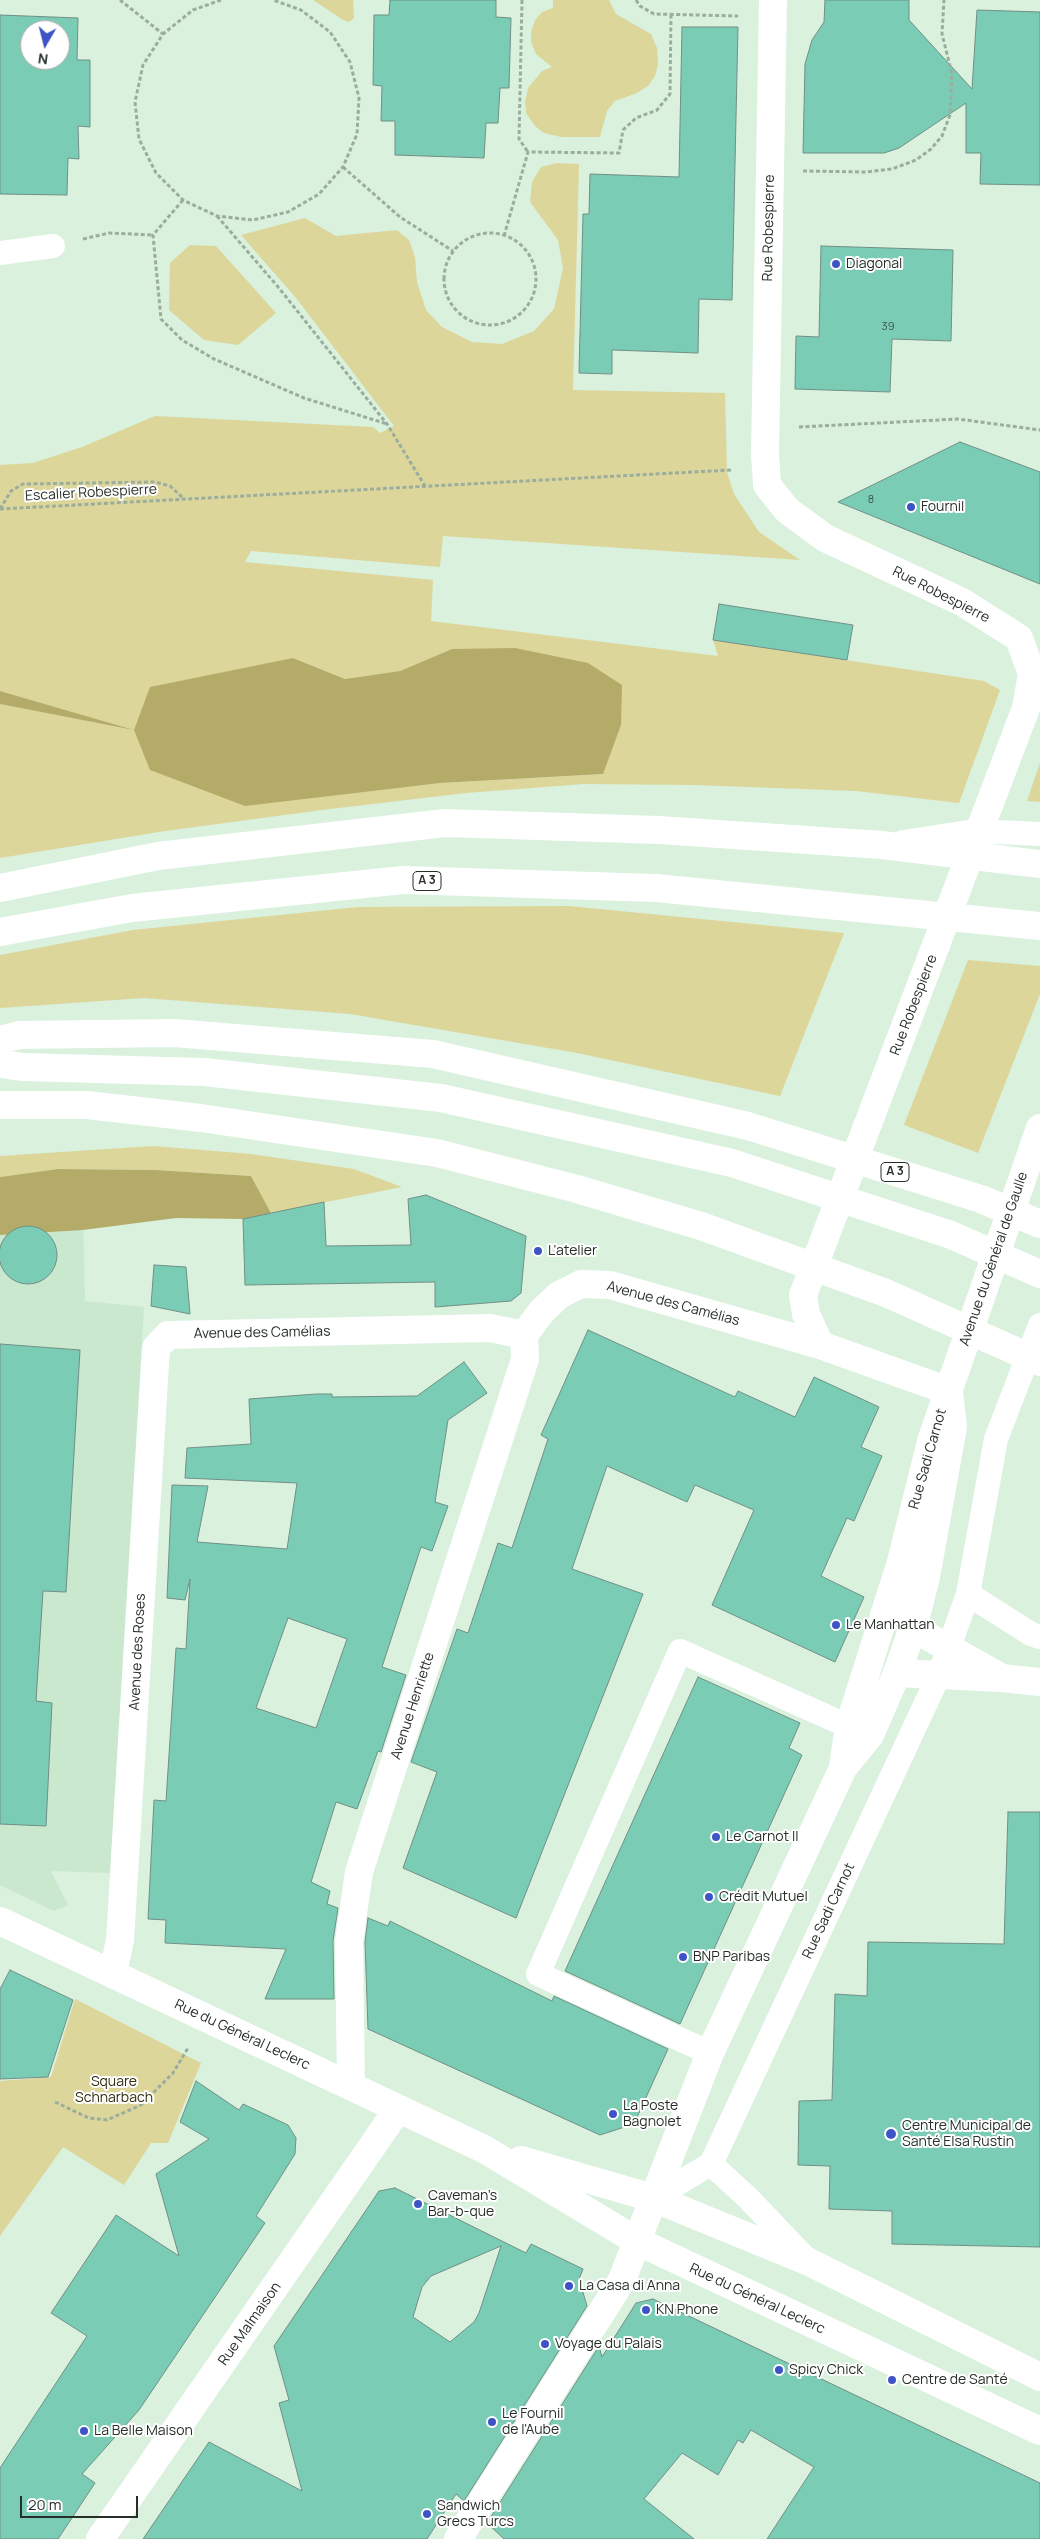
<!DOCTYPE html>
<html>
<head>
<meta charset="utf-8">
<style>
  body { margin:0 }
  #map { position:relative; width:1040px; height:2539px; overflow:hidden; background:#d9f1dd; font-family:Manrope,sans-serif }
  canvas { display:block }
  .north { position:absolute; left:20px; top:20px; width:50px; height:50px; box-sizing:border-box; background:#fff; border:1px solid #a8aca9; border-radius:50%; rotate:188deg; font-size:14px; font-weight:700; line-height:20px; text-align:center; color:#262f27 }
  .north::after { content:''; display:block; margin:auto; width:18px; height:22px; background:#3d53c6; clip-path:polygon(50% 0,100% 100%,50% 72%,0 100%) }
  .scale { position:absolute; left:20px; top:2496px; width:118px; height:22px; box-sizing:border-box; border:2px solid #262f27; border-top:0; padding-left:6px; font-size:15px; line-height:18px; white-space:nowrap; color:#262f27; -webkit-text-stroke:4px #fff; paint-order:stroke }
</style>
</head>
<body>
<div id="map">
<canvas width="1040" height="2539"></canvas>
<div class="north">N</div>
<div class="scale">20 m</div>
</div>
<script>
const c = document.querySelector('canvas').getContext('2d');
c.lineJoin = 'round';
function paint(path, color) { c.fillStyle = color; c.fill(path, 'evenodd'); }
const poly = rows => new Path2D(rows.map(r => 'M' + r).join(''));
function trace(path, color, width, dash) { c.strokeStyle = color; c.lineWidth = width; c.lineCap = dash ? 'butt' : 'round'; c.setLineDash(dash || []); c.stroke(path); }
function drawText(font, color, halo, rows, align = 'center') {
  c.font = font + ' Manrope,sans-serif'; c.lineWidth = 4; c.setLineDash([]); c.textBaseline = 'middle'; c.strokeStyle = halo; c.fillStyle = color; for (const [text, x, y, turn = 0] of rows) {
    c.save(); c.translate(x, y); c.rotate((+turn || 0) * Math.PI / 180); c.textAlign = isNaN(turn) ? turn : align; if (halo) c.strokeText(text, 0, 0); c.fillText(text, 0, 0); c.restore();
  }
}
paint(poly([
  [0,1211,83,1211,85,1301,144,1307,110,1873,51,1871,68,1905,54,1911,0,1885]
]), '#c9e8ce');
paint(poly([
  [313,0,353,0,354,18,349,22,343,20],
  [553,0,609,0,616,14,651,34,657,48,658,64,655,76,648,86,637,93,615,101,607,111,600,137,561,137,544,133,535,126,526,113,525,102,528,88,542,71,552,67,536,54,531,42,531,32,535,20,542,12,553,8],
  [557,163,579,164,573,390,725,393,727,472,734,494,759,532,800,560,443,536,440,567,251,551,245,562,433,580,431,621,718,656,713,640,984,681,1000,690,959,803,856,791,693,785,584,784,466,793,322,810,165,831,0,858,0,704,126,728,0,691,0,465,33,463,82,447,155,416,373,427,380,433,394,426,296,298,241,235,305,218,336,236,397,230,409,240,415,257,417,282,426,310,442,327,472,342,502,344,534,331,554,309,563,268,558,240,530,202,532,182,541,167],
  [452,649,603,774,440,783,293,658,345,679,400,671],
  [190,245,216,246,276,313,238,345,204,340,169,310,170,263],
  [1040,763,1040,802,1027,801],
  [569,906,844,933,780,1096,577,1053,350,1014,144,998,0,1008,0,955,133,930,358,907],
  [968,960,1040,966,1040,994,978,1153,904,1125],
  [153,1146,251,1154,354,1169,402,1187,271,1213,251,1176,156,1170,58,1169,0,1177,0,1156],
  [75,1999,201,2063,168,2143,151,2143,124,2185,63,2147,0,2236,0,2081,51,2077]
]), '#ddd69b');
paint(poly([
  [515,648,588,663,622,685,621,725,603,774,440,783,245,806,150,770,134,730,0,704,0,691,134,730,150,687,293,658,345,679,400,671,452,649],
  [58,1169,156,1170,251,1176,271,1213,243,1219,176,1218,83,1230,0,1235,0,1177]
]), '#b4ab69');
const building = poly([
  [390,0,496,0,496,17,511,18,509,88,500,88,498,123,486,123,484,158,395,155,395,121,381,121,382,86,373,85,374,15,389,15,390,0],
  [825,0,909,0,909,20,972,89,977,10,1040,12,1040,185,980,184,981,153,966,153,966,103,899,148,884,153,803,153,805,64,812,40,824,22,825,0],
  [0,15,78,18,77,60,90,60,90,127,78,126,79,159,68,158,67,195,0,194,0,15],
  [30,30,60,30,60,60,30,60,30,30],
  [682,27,738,27,732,300,699,299,698,353,612,350,612,374,579,373,583,214,589,214,590,174,679,177,682,27],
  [821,246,953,250,951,341,892,339,890,392,795,389,796,336,819,337,821,246],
  [960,442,1040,472,1040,584,838,502,960,442],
  [719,604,853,625,847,660,713,640,719,604],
  [426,1195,526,1236,521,1293,511,1301,435,1307,435,1282,245,1285,243,1219,324,1202,326,1246,411,1245,408,1199,426,1195],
  '-1 1255a29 29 0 1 1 58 0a29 29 0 1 1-58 0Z',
  [154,1265,186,1267,190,1314,151,1306,154,1265],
  [588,1330,735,1397,738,1391,795,1417,814,1377,879,1407,861,1447,882,1456,854,1521,847,1518,821,1576,864,1597,835,1662,712,1605,754,1510,695,1485,687,1502,607,1466,572,1569,643,1594,516,1918,403,1868,437,1772,411,1762,457,1629,468,1633,498,1543,512,1548,548,1439,541,1435,588,1330],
  [0,1344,80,1350,66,1592,43,1591,36,1701,52,1703,46,1826,0,1824,0,1344],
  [464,1362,487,1393,448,1420,435,1502,448,1506,432,1551,421,1547,382,1667,406,1675,381,1752,378,1751,357,1809,336,1802,311,1882,330,1891,327,1904,338,1908,333,1941,334,1999,265,1999,286,1949,165,1943,166,1920,148,1919,154,1800,166,1801,176,1648,186,1649,190,1579,185,1600,167,1598,172,1485,208,1486,197,1542,287,1549,297,1483,185,1478,187,1448,251,1444,249,1399,316,1394,332,1394,332,1397,417,1396,464,1362],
  [288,1618,347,1639,316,1728,256,1708,288,1618],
  [698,1677,800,1723,789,1748,802,1755,680,2024,565,1971,698,1677],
  [1008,1812,1040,1812,1040,2247,892,2244,892,2211,829,2209,830,2166,798,2165,799,2101,832,2100,835,1994,867,1996,868,1942,1004,1944,1008,1812],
  [368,1918,388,1926,390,1921,552,2001,554,1996,668,2049,634,2124,600,2135,368,2029,365,1942,368,1918],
  [10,1970,73,2000,48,2077,0,2079,0,1989,10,1970],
  [196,2081,239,2110,243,2104,288,2125,296,2138,295,2154,256,2216,265,2223,139,2410,82,2474,95,2483,58,2539,0,2539,0,2468,87,2336,51,2313,116,2215,179,2256,156,2174,209,2139,180,2122,196,2081],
  [395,2188,526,2253,531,2244,583,2269,579,2279,587,2306,464,2501,456,2494,427,2539,143,2539,209,2442,302,2491,279,2403,289,2400,274,2346,379,2191,395,2188],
  [501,2246,479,2313,474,2322,450,2342,413,2317,422,2287,431,2276,501,2246],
  [653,2299,1040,2483,1040,2539,767,2539,814,2467,751,2430,743,2443,738,2440,718,2475,682,2453,644,2499,694,2539,504,2539,487,2523,599,2346,602,2357,636,2303,653,2299]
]);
paint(building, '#7bccb5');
trace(building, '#708f85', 1);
trace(poly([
  [120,0,163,34],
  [221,0,193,10,163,34,143,65,135,102,139,139,156,173,183,200,217,216,253,220,288,212,319,194,343,167,357,134,359,98,350,62,330,32,301,10,273,0],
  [522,0,519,139,528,152],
  [636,0,640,6,654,14,738,16],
  [343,167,400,217,453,251],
  [803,171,866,172,892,169,916,160,931,149,942,136,950,115,952,74,942,34,944,0],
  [183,200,153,235,161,319,182,340,214,359,304,398,387,424],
  [217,216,279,288,387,424,425,486],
  '444 279a46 46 0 1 1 92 0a46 46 0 1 1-92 0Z',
  [504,236,528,152,619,153,623,130,636,118,657,110,670,94,671,15],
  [83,239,109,233,153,235],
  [799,427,958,419,1040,430],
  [0,509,731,470],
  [0,509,11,491,23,484,155,482,170,486,183,498],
  [55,2102,89,2118,107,2120,141,2105,173,2073,188,2048]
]), '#9bae9e', 3, [4, 2.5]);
trace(poly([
  [0,253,53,246],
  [903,842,975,831,1040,834],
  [968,1594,1031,1634,1040,1637],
  [710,2053,538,1974,680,1651,866,1734],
  [711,2164,748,2198,807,2260],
  [653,2198,711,2164,939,1675,968,1594,996,1439,1040,1325]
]), '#fff', 24);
trace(poly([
  [773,0,765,454,767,485,787,510,825,538,962,602,1019,638,1032,674,1026,708,803,1295,806,1314,820,1345],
  [524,1335,542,1311,559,1295,581,1284,610,1285,820,1345,949,1391],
  [901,1562,913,1628,1002,1678],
  [897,1673,1002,1678,1040,1682],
  [0,1921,484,2149,637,2241,622,2280,458,2539],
  [113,1973,120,1940,156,1348,168,1335,490,1328,524,1335],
  [351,2086,349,1941,359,1872,525,1359,524,1335],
  [521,2160,653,2198],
  [100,2539,398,2109]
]), '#fff', 28);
trace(poly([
  [949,1391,953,1427,926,1577,913,1628,897,1673,870,1735,843,1768,710,2053,637,2241,1040,2431],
  [843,1767,849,1726,901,1562,932,1438,1040,1128],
  [653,2198,807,2261,1040,2377]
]), '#fff', 28);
trace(poly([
  [0,888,158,856,445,823,659,830,882,845,1040,864],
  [0,932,132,908,403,880,656,888,1040,926],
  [0,1040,19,1035,174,1033,433,1054,748,1126,981,1199,1040,1224],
  [0,1064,23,1067,204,1072,441,1098,732,1163,951,1235,1040,1274],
  [0,1105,87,1105,201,1118,437,1153,577,1189,701,1226,886,1293,1040,1362]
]), '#fff', 28);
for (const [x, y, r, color] of [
  [836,264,5,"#3d53c6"],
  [911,507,5,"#3d53c6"],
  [538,1251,5,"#3d53c6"],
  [836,1625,5,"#3d53c6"],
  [716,1837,5,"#3d53c6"],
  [709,1897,5,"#3d53c6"],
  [683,1957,5,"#3d53c6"],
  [613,2114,5,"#3d53c6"],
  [891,2134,6,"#3d53c6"],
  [418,2204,5,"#3d53c6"],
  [569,2286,5,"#3d53c6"],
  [646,2310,5,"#3d53c6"],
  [545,2344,5,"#3d53c6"],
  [779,2370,5,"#3d53c6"],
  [892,2380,5,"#3d53c6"],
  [492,2422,5,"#3d53c6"],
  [84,2431,5,"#3d53c6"],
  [427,2514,5,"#3d53c6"]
]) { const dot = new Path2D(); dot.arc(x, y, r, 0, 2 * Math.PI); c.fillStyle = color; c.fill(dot); trace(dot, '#fff', 2); }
drawText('11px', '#3b564a', null, [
  ["39",888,327],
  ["8",871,500]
]);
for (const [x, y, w] of [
  [427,881,28],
  [895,1172,28]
]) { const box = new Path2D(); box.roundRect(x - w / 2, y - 9.5, w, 19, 4); c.fillStyle = '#fff'; c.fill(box); trace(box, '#262f27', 1); }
drawText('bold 12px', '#262f27', null, [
  ["A 3",427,881],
  ["A 3",895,1172]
]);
drawText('14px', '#262f27', '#fff', [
  ["Rue Robespierre",769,228,-89],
  ["Escalier Robespierre",91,493,-3],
  ["Rue Robespierre",941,595,27],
  ["Rue Robespierre",914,1005,-69],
  ["Avenue du Général de Gaulle",994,1259,-71],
  ["Avenue des Camélias",673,1304,15],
  ["Avenue des Camélias",262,1333,-1],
  ["Rue Sadi Carnot",928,1459,-74],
  ["Avenue des Roses",138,1652,-87],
  ["Avenue Henriette",413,1706,-72],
  ["Rue Sadi Carnot",829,1911,-65],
  ["Rue du Général Leclerc",242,2035,25],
  ["Rue du Général Leclerc",757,2299,25],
  ["Rue Malmaison",250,2324,-55]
]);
drawText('14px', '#262f27', '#fff', [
  ["Diagonal",846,264],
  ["Fournil",921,507],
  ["L'atelier",548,1251],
  ["Le Manhattan",846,1625],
  ["Le Carnot II",726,1837],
  ["Crédit Mutuel",719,1897],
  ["BNP Paribas",693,1957],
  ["La Poste",623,2106],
  ["Bagnolet",623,2122],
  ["Centre Municipal de",902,2126],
  ["Santé Elsa Rustin",902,2142],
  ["Caveman’s",428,2196],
  ["Bar-b-que",428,2212],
  ["La Casa di Anna",579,2286],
  ["KN Phone",656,2310],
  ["Voyage du Palais",555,2344],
  ["Spicy Chick",789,2370],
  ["Centre de Santé",902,2380],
  ["Le Fournil",502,2414],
  ["de l'Aube",502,2430],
  ["La Belle Maison",94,2431],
  ["Sandwich",437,2506],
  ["Grecs Turcs",437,2522]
], 'left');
drawText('14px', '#2f2b0d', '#fff', [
  ["Square",114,2082],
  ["Schnarbach",114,2098]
]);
</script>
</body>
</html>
